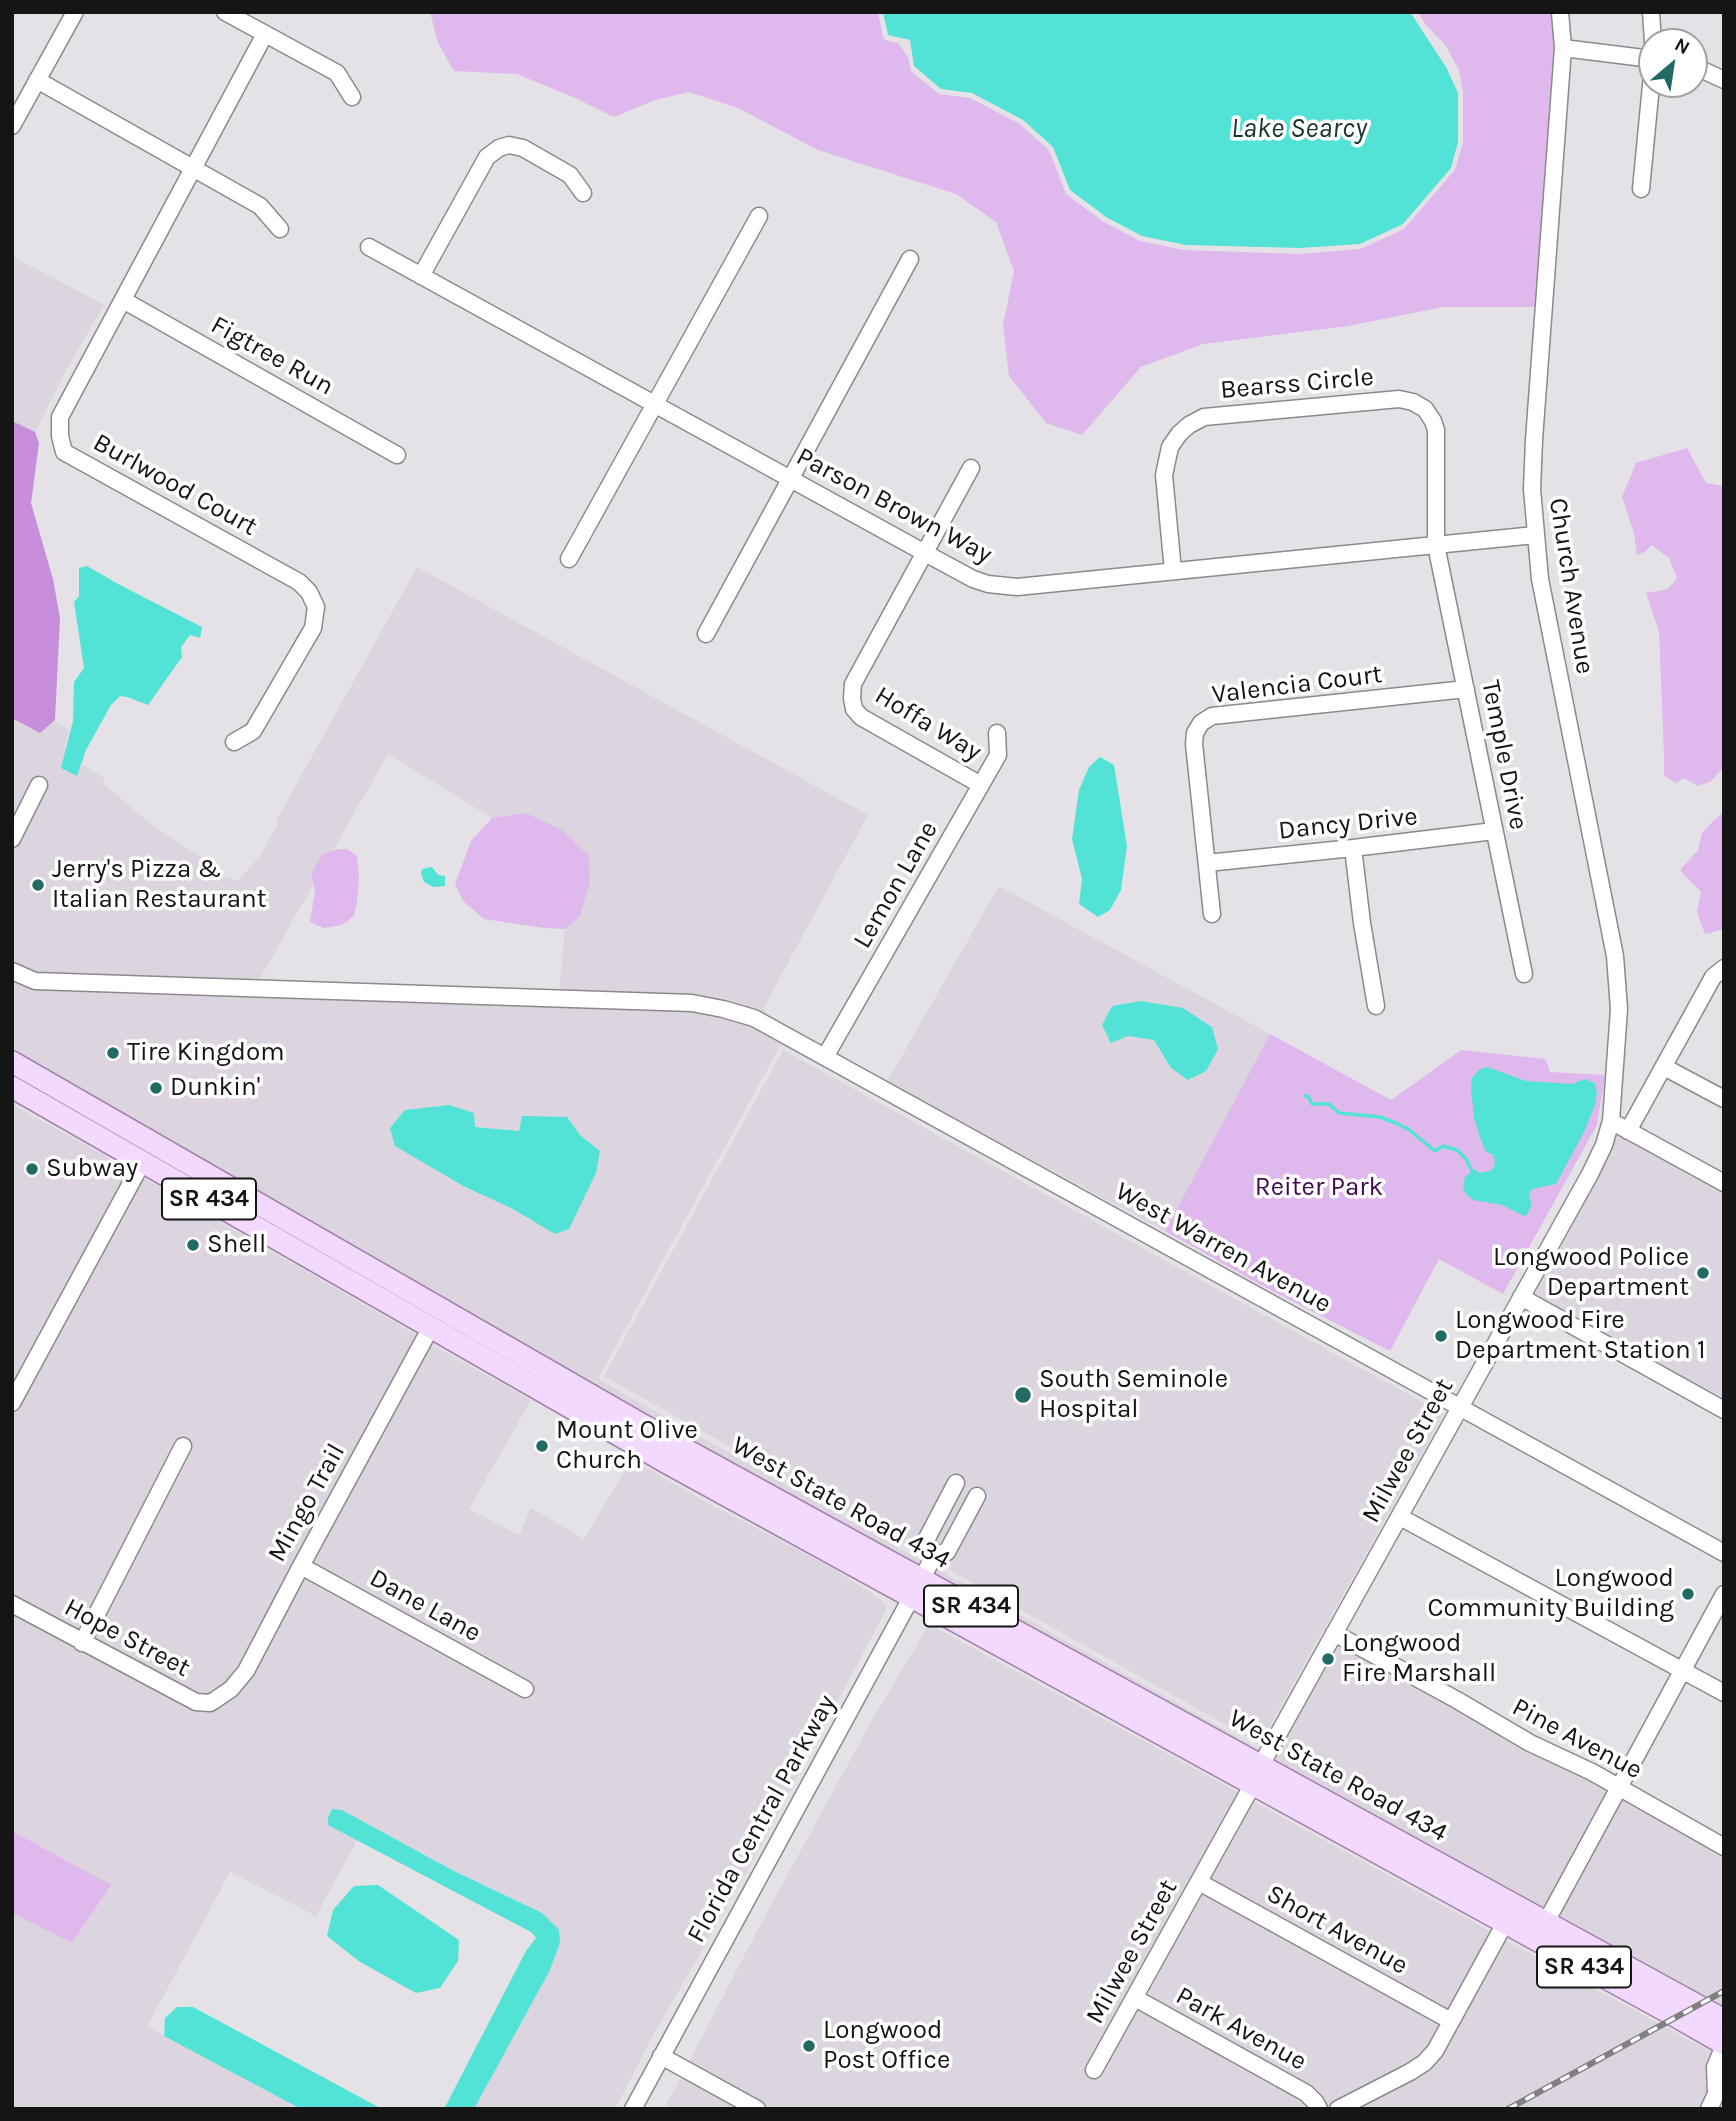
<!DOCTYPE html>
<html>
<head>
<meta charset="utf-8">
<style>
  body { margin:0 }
  #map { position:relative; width:1736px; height:2121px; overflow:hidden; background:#e5e2e7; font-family:Karla,sans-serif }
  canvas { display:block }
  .frame { position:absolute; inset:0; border:14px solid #161516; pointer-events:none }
  .north { position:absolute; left:1638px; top:28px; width:70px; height:70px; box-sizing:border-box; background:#fff; border:2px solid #a2a1a2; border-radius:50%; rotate:29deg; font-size:19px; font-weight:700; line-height:28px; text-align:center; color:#161516 }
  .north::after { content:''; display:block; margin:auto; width:24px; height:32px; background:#216b64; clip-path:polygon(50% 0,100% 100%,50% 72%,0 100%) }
</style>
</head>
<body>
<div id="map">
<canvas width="1736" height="2121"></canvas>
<div class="frame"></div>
<div class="north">N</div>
</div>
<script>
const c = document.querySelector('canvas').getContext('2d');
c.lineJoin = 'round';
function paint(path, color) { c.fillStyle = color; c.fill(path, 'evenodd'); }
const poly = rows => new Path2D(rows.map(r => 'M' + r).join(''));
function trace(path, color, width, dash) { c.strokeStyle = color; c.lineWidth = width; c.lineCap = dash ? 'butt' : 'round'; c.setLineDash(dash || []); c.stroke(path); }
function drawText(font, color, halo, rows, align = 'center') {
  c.font = font + ' Karla,sans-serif'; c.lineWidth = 7; c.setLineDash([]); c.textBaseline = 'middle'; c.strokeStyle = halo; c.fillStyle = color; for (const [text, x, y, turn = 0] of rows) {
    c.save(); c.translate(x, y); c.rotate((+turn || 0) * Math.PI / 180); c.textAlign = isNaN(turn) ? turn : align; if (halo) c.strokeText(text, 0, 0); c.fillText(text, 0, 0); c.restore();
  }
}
paint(poly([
  [12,256,104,305,66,370,35,432,12,421],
  [417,567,868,815,763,1009,782,1027,756,1012,559,993,565,929,580,916,590,882,561,830,526,813,492,818,388,754,332,852,322,855,312,881,313,885,258,982,36,975,12,964,12,852,47,782,37,777,12,826,12,718,40,732,54,720,70,731,65,747,81,769,82,765,105,778,103,783,117,795,153,826,207,861,218,875,238,881,260,856,278,824,276,821],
  [999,886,1270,1034,1165,1231,887,1082],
  [1142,1001,1183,1008,1212,1027,1171,1068,1154,1040,1128,1036,1112,1007],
  [12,978,28,987,691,1010,722,1015,752,1024,1453,1410,1262,1752,993,1608,931,1572,934,1567,1261,1750,1448,1414,1446,1409,782,1045,779,1048,599,1377,601,1381,924,1562,921,1567,864,1534,656,1423,12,1051],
  [474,1113,474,1127,520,1131,566,1117,580,1135,600,1151,531,1221,511,1208,465,1187],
  [783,1050,1444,1414,1260,1744,604,1376],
  [12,1104,131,1170,12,1391],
  [1618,1132,1724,1190,1724,1399,1529,1294],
  [141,1176,420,1337,241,1667,227,1685,209,1697,198,1696,90,1640,190,1442,180,1438,80,1635,12,1597,12,1415],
  [429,1343,531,1400,469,1509,519,1535,531,1508,584,1539,632,1459,700,1499,829,1566,883,1601,887,1608,754,1859,655,2032,615,2109,474,2109,549,1972,542,1913,452,1870,342,1810,328,1825,357,1840,316,1916,230,1872,148,2025,164,2036,301,2109,12,2109,12,1913,72,1943,110,1885,12,1831,12,1611,193,1708,213,1708,303,1574,526,1697,532,1687,309,1563],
  [929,1624,1241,1794,1086,2073,1096,2078,1136,2006,1302,2098,1312,2109,770,2109,688,2064,758,1929,871,1722],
  [1336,1641,1611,1790,1546,1910,1271,1758],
  [1621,1796,1724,1854,1724,2009,1556,1915],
  [1251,1800,1493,1933,1449,2013,1207,1879],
  [1201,1891,1443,2024,1430,2047,1408,2067,1325,2108,1143,1995],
  [1503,1939,1715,2054,1710,2094,1703,2109,1351,2109,1412,2078],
  [682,2075,744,2109,664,2109]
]), '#dcd4df');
paint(poly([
  [430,12,878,12,883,37,885,40,898,43,908,57,911,71,939,94,970,98,1020,124,1049,150,1066,194,1104,222,1140,241,1184,250,1300,254,1360,249,1404,229,1455,170,1463,142,1463,92,1459,70,1446,46,1426,25,1418,12,1554,12,1557,33,1538,307,1443,307,1348,326,1203,344,1141,367,1082,435,1046,423,1009,376,1003,325,1014,271,996,222,956,194,818,150,738,108,689,92,655,100,614,117,573,97,517,74,454,71,438,43],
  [1687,448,1706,483,1724,486,1724,767,1710,782,1698,786,1684,778,1676,783,1664,776,1664,755,1659,631,1646,593,1668,589,1677,578,1669,558,1652,545,1646,551,1637,555,1634,533,1622,497,1636,463],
  [1724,812,1724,929,1705,934,1697,912,1701,892,1680,870,1698,850,1702,833,1715,819],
  [526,813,562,830,589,856,590,882,580,916,565,929,544,928,484,919,464,902,455,884,471,841,492,818],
  [339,849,347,849,357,856,359,879,357,901,354,915,348,921,341,925,324,928,310,922,315,891,311,874,322,855],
  [1270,1034,1391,1100,1461,1050,1546,1059,1550,1072,1605,1075,1597,1125,1503,1294,1439,1259,1390,1351,1261,1285,1165,1231],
  [12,1831,111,1885,72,1943,12,1913]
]), '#dfb8ed');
paint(poly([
  [12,421,35,432,39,443,31,503,53,579,60,618,55,720,40,733,12,718]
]), '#c78edb');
paint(poly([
  [883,12,1410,12,1446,67,1458,93,1458,142,1451,168,1403,224,1360,244,1300,248,1186,245,1142,236,1106,217,1070,190,1053,147,1023,120,972,93,941,89,914,66,910,40,888,35],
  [87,566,118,584,202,627,200,638,190,635,181,647,182,657,148,705,127,697,120,696,111,705,86,750,77,776,61,768,73,721,74,682,84,668,74,602,79,596,79,568],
  [1100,757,1114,765,1127,846,1121,890,1110,910,1098,917,1079,904,1082,879,1072,839,1079,790,1089,767],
  [432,867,438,875,445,876,445,886,433,887,424,882,421,874,422,869],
  [1141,1001,1183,1008,1212,1027,1218,1049,1206,1071,1188,1080,1171,1068,1154,1040,1128,1036,1111,1043,1102,1025,1112,1006],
  [1487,1067,1526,1081,1572,1084,1585,1079,1595,1083,1597,1093,1595,1105,1584,1132,1556,1184,1532,1189,1529,1195,1532,1204,1527,1215,1524,1216,1502,1205,1473,1200,1467,1195,1463,1189,1465,1177,1470,1173,1470,1167,1480,1173,1490,1171,1494,1167,1495,1160,1492,1154,1486,1152,1479,1135,1474,1118,1471,1089,1472,1078,1480,1069],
  [449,1105,474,1113,475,1127,519,1131,522,1116,567,1117,580,1135,600,1151,596,1173,569,1229,555,1234,511,1208,465,1187,395,1146,390,1128,405,1110],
  [332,1809,342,1810,452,1870,542,1913,559,1930,560,1943,549,1972,474,2109,444,2109,526,1951,536,1938,531,1932,328,1825,328,1818],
  [378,1885,459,1940,458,1961,440,1988,416,1993,360,1962,327,1936,333,1910,354,1886],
  [177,2007,193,2007,382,2109,301,2109,164,2036,165,2018]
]), '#53e3d6');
trace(poly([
  [1305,1096,1308,1096,1312,1104,1329,1104,1339,1113,1380,1117,1398,1124,1408,1129,1435,1151,1443,1146,1457,1150,1466,1159,1470,1167]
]), '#53e3d6', 3.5);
const minor = poly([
  [225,12,337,73,352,97],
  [1651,12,1653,42],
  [1563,48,1652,59],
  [1694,66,1724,80],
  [37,80,260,206,280,229],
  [12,126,75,12],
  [1641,189,1652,75],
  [369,247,925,553,973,579,988,584,1017,587,1535,535],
  [421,276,487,157,499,148,509,145,523,148,570,175,583,193],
  [123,300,397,455],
  [971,468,853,684,852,698,854,709,861,717,981,785],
  [569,559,759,216],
  [1173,571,1164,475,1170,447,1179,434,1189,425,1204,417,1399,399,1413,402,1425,409,1433,421,1436,430,1436,545,1524,974],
  [706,634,910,259],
  [234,742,253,731,313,628,316,607,309,592,299,582,64,452,60,436,60,417,265,34],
  [12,839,39,785],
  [1353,848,1362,923,1376,1006],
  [1207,863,1353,848,1494,831],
  [1212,914,1194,744,1195,733,1201,723,1212,716,1466,689],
  [12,971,35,981,692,1003,723,1009,754,1018,1724,1553],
  [825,1057,998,755,997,733],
  [1664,1067,1724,1099],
  [1618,1125,1724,1183],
  [1628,1131,1713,977,1724,968],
  [1521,1297,1724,1410],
  [12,1403,143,1161],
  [1400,1517,1724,1693],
  [935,1554,925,1542,956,1483],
  [935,1554,947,1552,977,1496],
  [301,1566,525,1689],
  [12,1604,196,1702,210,1703,215,1700,231,1689,246,1671,301,1566,431,1327],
  [1334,1633,1457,1700,1530,1743,1592,1772,1724,1847],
  [82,1643,183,1446],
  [1261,1765,1590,1174,1604,1145,1611,1121,1619,1009,1615,956,1540,579,1532,489,1534,440,1563,48,1560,12],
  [1199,1882,1451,2021],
  [1546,1922,1724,1594],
  [1135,1998,1306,2093,1316,2103,1319,2109],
  [661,2056,757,2109],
  [1094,2070,1253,1784],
  [633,2109,935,1554],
  [1338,2109,1410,2072,1424,2063,1435,2051,1505,1923],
  [1709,2109,1716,2094,1715,2067,1724,2046]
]);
const major = poly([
  [12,1062,681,1447,1724,2020],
  [12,1087,669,1464,1677,2017,1724,2044]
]);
trace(minor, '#8c898d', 19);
trace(major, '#a284ac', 24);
trace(minor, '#fff', 16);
trace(major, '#f4d9fe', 21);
const rail = poly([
  [1508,2109,1724,1991]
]);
trace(rail, '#817f82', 6);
trace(rail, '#fff', 3.5, [10]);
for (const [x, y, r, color] of [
  [38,885,7,"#216b64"],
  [113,1053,7,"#216b64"],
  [156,1088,7,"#216b64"],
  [32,1169,7,"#216b64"],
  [193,1245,7,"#216b64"],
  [1703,1273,7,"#216b64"],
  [1441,1336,7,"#216b64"],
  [1023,1395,9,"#216b64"],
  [542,1446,7,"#216b64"],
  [1688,1594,7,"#216b64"],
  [1328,1659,7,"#216b64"],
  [809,2046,7,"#216b64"]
]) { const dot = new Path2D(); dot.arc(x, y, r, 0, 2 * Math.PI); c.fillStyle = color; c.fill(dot); trace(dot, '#fff', 2.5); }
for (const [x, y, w] of [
  [209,1199,94],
  [971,1606,94],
  [1584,1967,94]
]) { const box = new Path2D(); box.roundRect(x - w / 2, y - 20.5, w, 41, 5); c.fillStyle = '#fff'; c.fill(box); trace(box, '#161516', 2); }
drawText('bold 24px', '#161516', null, [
  ["SR 434",209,1199],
  ["SR 434",971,1606],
  ["SR 434",1584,1967]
]);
drawText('26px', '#161516', '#fff', [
  ["Figtree Run",272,356,29],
  ["Bearss Circle",1297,384,-5],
  ["Burlwood Court",175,485,29],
  ["Parson Brown Way",894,506,28],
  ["Church Avenue",1571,586,81],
  ["Valencia Court",1297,685,-7],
  ["Hoffa Way",928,724,31],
  ["Temple Drive",1504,755,79],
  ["Dancy Drive",1348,824,-6],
  ["Lemon Lane",896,885,-60],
  ["West Warren Avenue",1223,1248,29],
  ["Milwee Street",1408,1451,-61],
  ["Mingo Trail",307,1503,-61],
  ["West State Road 434",841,1503,29],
  ["Dane Lane",425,1606,29],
  ["Hope Street",127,1638,28],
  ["Pine Avenue",1577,1739,28],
  ["West State Road 434",1338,1776,29],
  ["Florida Central Parkway",762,1819,-61],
  ["Short Avenue",1337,1930,29],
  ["Milwee Street",1132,1952,-61],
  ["Park Avenue",1241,2029,29]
]);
drawText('26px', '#161516', '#fff', [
  ["Jerry's Pizza &",52,870],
  ["Italian Restaurant",52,900],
  ["Tire Kingdom",127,1053],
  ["Dunkin'",170,1088],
  ["Subway",46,1169],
  ["Shell",207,1245],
  ["Longwood Police",1689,1258,"right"],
  ["Department",1689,1288,"right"],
  ["Longwood Fire",1455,1321],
  ["Department Station 1",1455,1351],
  ["South Seminole",1039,1380],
  ["Hospital",1039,1410],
  ["Mount Olive",556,1431],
  ["Church",556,1461],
  ["Longwood",1674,1579,"right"],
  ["Community Building",1674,1609,"right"],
  ["Longwood",1342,1644],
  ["Fire Marshall",1342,1674],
  ["Longwood",823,2031],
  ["Post Office",823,2061]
], 'left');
drawText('26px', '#400950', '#fff', [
  ["Reiter Park",1319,1188]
]);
drawText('italic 28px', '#1b3330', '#fff', [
  ["Lake Searcy",1299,129]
]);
</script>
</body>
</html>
